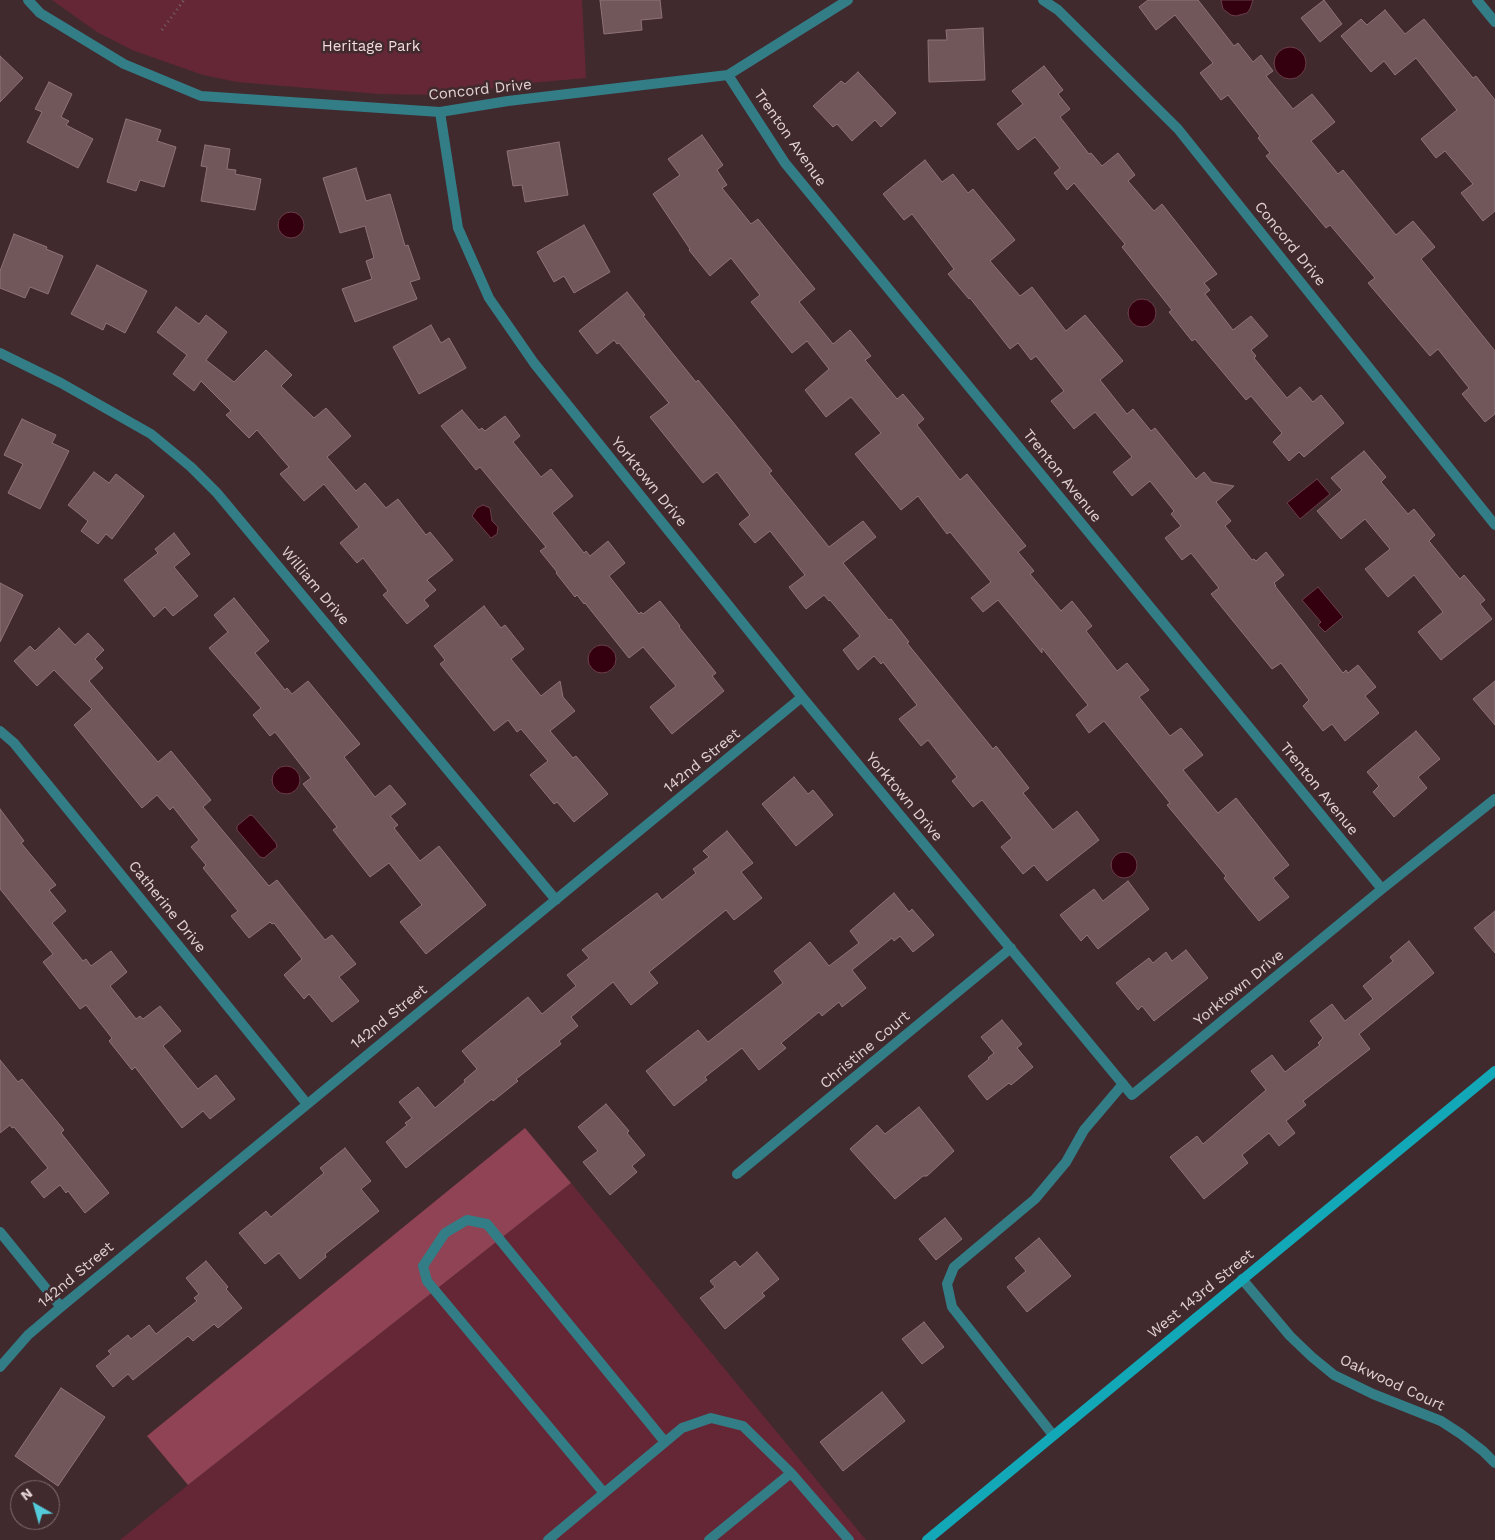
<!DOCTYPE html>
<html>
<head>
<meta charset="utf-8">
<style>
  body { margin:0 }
  #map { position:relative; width:1495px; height:1540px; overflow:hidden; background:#412a2d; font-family:"Work Sans",sans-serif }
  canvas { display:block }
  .north { position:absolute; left:10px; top:1480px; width:50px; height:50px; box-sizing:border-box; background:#412a2d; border:1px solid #816d70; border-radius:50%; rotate:322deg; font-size:14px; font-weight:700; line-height:20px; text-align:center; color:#e2d2d4 }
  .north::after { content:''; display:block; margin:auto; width:18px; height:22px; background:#53cbda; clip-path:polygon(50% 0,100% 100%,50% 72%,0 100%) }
</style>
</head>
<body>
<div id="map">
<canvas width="1495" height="1540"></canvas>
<div class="north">N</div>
</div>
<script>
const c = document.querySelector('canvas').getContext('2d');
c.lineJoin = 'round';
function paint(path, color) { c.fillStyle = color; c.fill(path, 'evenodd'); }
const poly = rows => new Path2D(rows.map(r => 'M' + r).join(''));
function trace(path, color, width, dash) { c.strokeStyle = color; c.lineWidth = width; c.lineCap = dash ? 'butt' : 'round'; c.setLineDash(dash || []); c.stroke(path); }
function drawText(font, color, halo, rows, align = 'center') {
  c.font = font + ' "Work Sans",sans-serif'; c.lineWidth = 5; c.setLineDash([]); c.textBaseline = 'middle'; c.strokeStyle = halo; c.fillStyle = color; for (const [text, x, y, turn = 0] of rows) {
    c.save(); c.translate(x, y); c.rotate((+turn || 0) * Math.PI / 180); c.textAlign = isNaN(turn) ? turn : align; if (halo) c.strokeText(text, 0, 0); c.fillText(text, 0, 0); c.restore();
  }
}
paint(poly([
  [52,0,582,0,586,78,519,84,477,91,441,95,378,94,237,82,203,75,132,50,97,32],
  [571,1183,866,1540,120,1540,188,1485]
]), '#652735');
paint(poly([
  [525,1128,571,1183,188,1485,147,1436]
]), '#8f4354');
const water = poly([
  [1221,0,1253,0,1250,9,1247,13,1236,16,1231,15,1223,9,1221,0],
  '1274 63a16 16 0 1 1 32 0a16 16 0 1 1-32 0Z',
  '278 225a13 13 0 1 1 26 0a13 13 0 1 1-26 0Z',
  '1128 313a14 14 0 1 1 28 0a14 14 0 1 1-28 0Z',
  [1317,479,1330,494,1300,519,1287,503,1317,479],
  [483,505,490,508,492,521,498,527,497,534,491,538,472,516,477,508,483,505],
  [1318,587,1343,617,1325,632,1318,625,1321,622,1302,600,1318,587],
  '588 659a14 14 0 1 1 28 0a14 14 0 1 1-28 0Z',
  '272 780a14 14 0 1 1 28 0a14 14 0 1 1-28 0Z',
  [250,815,253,816,276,843,277,847,264,858,260,857,237,830,237,826,250,815],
  '1111 865a13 13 0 1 1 26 0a13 13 0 1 1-26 0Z'
]);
paint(water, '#340010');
trace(water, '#683f4b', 1);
const building = poly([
  [600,0,660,0,662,18,641,20,642,30,604,34,600,0],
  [1148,0,1198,0,1234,46,1238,43,1253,62,1261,55,1273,71,1266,76,1293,109,1312,94,1335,122,1311,141,1338,174,1343,170,1396,235,1413,221,1435,247,1421,259,1495,351,1495,414,1485,422,1462,394,1469,388,1438,349,1430,356,1368,283,1375,278,1330,225,1326,228,1266,156,1270,153,1258,138,1260,136,1228,95,1221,100,1200,73,1213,63,1175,15,1156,30,1139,7,1148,0],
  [1324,0,1342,24,1320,42,1301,18,1324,0],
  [1385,10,1405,34,1424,19,1473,78,1476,76,1495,100,1495,211,1483,221,1461,193,1473,184,1445,151,1436,158,1421,139,1457,110,1416,58,1395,75,1384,61,1371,72,1341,36,1361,19,1367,25,1385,10],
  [983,28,985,80,929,82,928,40,947,40,946,30,983,28],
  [0,56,23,78,0,102,0,56],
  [1044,66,1063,90,1058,94,1070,109,1060,117,1089,154,1091,153,1102,166,1118,153,1135,175,1128,181,1154,211,1162,204,1217,274,1204,283,1210,290,1205,294,1233,330,1251,316,1268,336,1251,350,1256,356,1254,358,1287,398,1300,387,1313,402,1321,395,1344,423,1304,457,1299,452,1289,461,1273,442,1282,433,1251,396,1246,400,1195,339,1192,341,1169,312,1172,310,1122,247,1125,244,1074,183,1067,190,1054,173,1060,168,1035,137,1018,150,997,124,1023,104,1012,91,1044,66],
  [858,72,896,113,881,127,875,120,852,141,837,124,833,127,813,106,841,81,845,84,858,72],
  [49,82,72,94,61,117,69,121,66,125,93,139,78,168,27,142,42,112,35,109,49,82],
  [126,119,161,130,157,141,176,147,164,187,140,180,136,191,107,182,126,119],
  [702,135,723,165,717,170,727,185,722,188,751,224,758,219,815,289,799,302,833,344,850,330,871,356,865,360,897,399,903,394,924,419,917,425,960,480,967,474,1026,546,1018,552,1034,571,1030,574,1061,611,1072,601,1092,626,1086,631,1117,671,1127,663,1149,690,1139,697,1170,736,1181,728,1203,755,1183,770,1218,813,1236,798,1289,865,1273,878,1289,897,1259,921,1224,878,1226,876,1167,805,1170,803,1104,721,1089,733,1076,715,1088,705,1042,648,1042,653,998,600,983,612,971,598,991,582,950,532,947,534,918,496,901,510,855,454,881,433,851,397,826,417,805,390,829,369,807,341,792,353,751,302,760,295,731,258,710,276,689,250,690,249,653,194,680,175,668,159,702,135],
  [559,142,568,195,525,202,522,185,513,186,507,151,559,142],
  [205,145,230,149,227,169,236,170,235,174,261,179,255,210,201,201,207,167,201,166,205,145],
  [925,160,942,182,953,174,968,193,973,189,1015,240,990,261,1020,296,1032,287,1066,331,1085,315,1123,361,1100,380,1127,414,1133,409,1151,431,1155,428,1196,479,1204,472,1212,482,1234,486,1216,502,1231,521,1225,526,1252,560,1254,559,1256,561,1266,552,1284,575,1274,583,1276,586,1275,586,1343,673,1346,670,1348,673,1358,665,1376,687,1365,696,1379,713,1345,741,1332,724,1323,731,1303,706,1309,700,1281,663,1272,669,1211,594,1219,588,1191,553,1182,560,1165,538,1181,526,1171,514,1174,511,1150,481,1132,496,1113,472,1132,457,1095,412,1074,429,1051,401,1064,391,1036,356,1031,360,1018,343,1010,349,970,298,969,299,948,274,954,269,912,214,904,220,883,194,925,160],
  [356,168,366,201,390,194,405,246,408,245,420,279,410,282,417,299,355,322,342,289,372,279,366,261,374,258,365,226,340,233,323,178,356,168],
  [584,225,610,272,574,293,564,276,554,282,537,252,584,225],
  [14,234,47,247,46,249,63,256,48,294,30,287,25,298,0,288,0,271,14,234],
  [97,265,147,291,125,333,106,323,103,330,71,314,97,265],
  [627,292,645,315,643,316,670,350,696,382,698,380,732,421,772,471,769,473,829,547,863,521,876,537,843,563,889,620,891,619,909,642,907,643,993,749,996,746,1029,788,1023,793,1053,830,1077,811,1099,840,1047,881,1034,865,1023,874,1001,847,1012,838,982,800,973,807,952,781,957,777,928,740,921,746,899,719,917,705,883,662,881,664,874,656,858,670,843,650,860,636,830,600,829,601,824,595,806,609,789,587,805,575,770,531,755,543,739,524,750,515,717,472,703,483,650,417,669,403,619,343,617,344,614,340,597,354,579,331,627,292],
  [176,307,199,324,206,315,227,332,206,360,234,382,266,350,292,375,281,386,314,418,326,408,351,436,327,457,356,491,365,483,386,508,398,499,426,535,430,532,453,560,427,580,436,590,424,600,429,606,407,624,383,595,388,591,363,558,357,563,340,543,359,527,324,484,304,501,280,474,289,467,257,430,249,438,226,415,231,411,201,381,194,391,173,374,187,355,157,332,176,307],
  [431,325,441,343,449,338,466,368,419,394,393,347,431,325],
  [462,410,479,430,482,428,485,431,505,416,520,436,513,442,541,477,551,469,573,496,552,513,584,553,586,551,590,556,608,541,625,563,609,576,639,614,641,612,643,614,660,601,680,626,679,627,716,673,712,676,724,691,672,734,650,707,676,686,643,647,629,658,585,603,584,604,577,595,575,597,556,573,557,572,540,551,546,547,480,467,476,470,441,426,462,410],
  [22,419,56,435,52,443,69,451,40,509,8,493,23,464,4,455,22,419],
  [1364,451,1386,477,1381,482,1408,514,1414,509,1435,535,1429,541,1460,579,1464,575,1485,600,1480,604,1492,619,1441,660,1418,632,1443,612,1414,575,1388,597,1365,569,1390,549,1365,519,1341,539,1317,511,1342,490,1331,478,1364,451],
  [94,472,109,483,116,474,144,496,112,539,106,534,98,544,81,531,88,521,68,505,94,472],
  [174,533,190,554,174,567,198,596,173,616,165,607,154,617,124,580,158,553,155,549,174,533],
  [0,583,23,595,0,642,0,583],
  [234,598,269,641,255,653,285,690,287,688,292,694,308,681,360,744,344,757,375,797,390,785,406,804,390,816,398,825,394,828,420,861,439,846,486,905,426,954,400,922,422,905,389,863,370,877,333,830,337,827,303,784,311,778,275,732,270,736,253,715,261,708,209,648,228,632,214,615,234,598],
  [484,606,501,628,505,625,524,649,511,659,541,696,560,681,563,697,575,711,550,731,573,758,576,756,608,794,574,822,557,802,554,804,530,775,548,761,521,729,517,732,508,720,494,731,440,664,445,660,434,646,484,606],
  [59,628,75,645,88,633,104,650,95,659,103,668,89,681,158,762,171,751,211,800,203,807,269,886,277,880,325,940,332,935,356,964,339,977,359,1001,332,1022,309,994,304,999,284,975,302,959,274,923,272,924,270,922,249,938,231,916,238,911,203,868,206,865,191,847,199,840,173,807,170,810,157,795,142,808,74,725,92,709,54,670,37,686,14,661,30,646,35,651,59,628],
  [1495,681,1495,725,1473,699,1495,681],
  [1416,731,1440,759,1418,777,1427,788,1394,817,1373,792,1379,786,1367,772,1416,731],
  [794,777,808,794,813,790,833,815,796,846,762,804,794,777],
  [0,809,24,841,21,843,56,885,49,890,66,911,52,923,83,961,86,959,91,966,111,951,127,972,110,986,136,1019,140,1016,143,1019,160,1006,181,1031,163,1046,198,1089,216,1075,235,1099,210,1119,203,1111,182,1128,135,1067,132,1070,109,1041,112,1038,86,1005,80,1009,43,962,53,954,0,889,0,809],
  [727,831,753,863,741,872,762,898,734,920,726,910,649,972,658,983,631,1005,613,982,571,1017,578,1026,559,1041,561,1044,516,1079,518,1081,493,1101,492,1099,406,1168,386,1142,407,1125,405,1123,412,1118,399,1102,418,1087,435,1108,465,1082,464,1080,477,1069,462,1051,528,997,542,1014,576,986,567,975,589,958,582,950,657,893,662,900,696,873,693,869,709,857,703,851,727,831],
  [1128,881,1149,909,1098,949,1087,935,1081,941,1060,915,1094,889,1103,901,1128,881],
  [894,893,909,912,912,909,934,935,913,952,900,936,894,941,892,938,852,970,866,988,842,1007,839,1002,822,1016,819,1012,781,1043,786,1048,759,1070,742,1048,705,1077,707,1080,674,1106,646,1071,698,1030,708,1042,783,983,774,971,810,942,829,966,859,943,850,931,894,893],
  [1495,911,1495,953,1474,928,1495,911],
  [1409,941,1434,973,1359,1034,1370,1049,1303,1101,1306,1105,1286,1121,1295,1133,1279,1146,1269,1133,1242,1155,1248,1163,1204,1199,1170,1157,1197,1136,1203,1144,1266,1090,1251,1071,1272,1055,1285,1072,1320,1045,1318,1043,1323,1038,1310,1021,1332,1004,1345,1021,1373,999,1363,986,1393,961,1390,957,1409,941],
  [1186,950,1208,978,1154,1021,1142,1006,1138,1010,1116,983,1149,958,1153,963,1166,952,1172,961,1186,950],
  [1002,1020,1022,1044,1017,1048,1033,1067,1011,1085,1009,1083,987,1100,968,1076,989,1059,988,1058,994,1053,981,1037,1002,1020],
  [0,1060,18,1082,22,1079,64,1130,61,1133,109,1193,85,1213,68,1191,66,1193,60,1185,44,1198,31,1182,48,1168,14,1127,12,1128,10,1125,0,1133,0,1060],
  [606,1104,629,1131,627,1133,645,1155,632,1166,637,1172,610,1195,583,1162,598,1151,578,1127,606,1104],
  [919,1107,954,1151,927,1176,923,1176,895,1199,850,1149,877,1125,885,1134,919,1107],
  [345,1148,371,1181,361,1189,379,1211,325,1254,326,1257,300,1279,279,1253,265,1264,239,1233,266,1211,271,1217,324,1173,320,1168,345,1148],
  [945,1218,962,1239,936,1260,919,1239,945,1218],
  [1039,1238,1071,1276,1027,1312,1007,1287,1026,1271,1015,1258,1039,1238],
  [757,1252,779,1279,762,1293,765,1296,725,1329,700,1298,715,1287,710,1281,735,1261,740,1267,757,1252],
  [206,1261,228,1287,226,1289,242,1308,218,1328,214,1324,193,1341,188,1336,133,1380,128,1374,113,1387,96,1366,111,1354,108,1351,128,1335,131,1339,149,1325,156,1334,197,1301,194,1298,199,1294,186,1278,206,1261],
  [924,1322,944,1347,922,1364,902,1339,924,1322],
  [61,1388,105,1417,58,1486,15,1456,61,1388],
  [882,1392,905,1421,843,1471,820,1442,882,1392]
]);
paint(building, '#71565a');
trace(building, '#8e7377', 1);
trace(poly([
  [162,30,184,0]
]), '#776365', 3, [1, 4]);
trace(poly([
  [1053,1435,952,1307,947,1284,954,1267,1035,1199,1066,1162,1084,1130,1123,1084],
  [604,1493,427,1281,423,1266,445,1233,467,1220,487,1224,665,1442],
  [548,1540,682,1428,711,1418,743,1426,791,1473,849,1540],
  [709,1540,791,1473]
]), '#337d87', 10);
trace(poly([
  [28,0,40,13,124,64,201,96,440,112,508,101,728,75,848,0],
  [1043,0,1058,10,1178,129,1495,525],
  [1477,0,1495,22],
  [728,75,785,163,1382,889],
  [440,112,458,228,489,298,534,363,802,697,1132,1095,1382,889,1495,799],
  [0,353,61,383,151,434,191,467,217,493,556,900],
  [0,731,14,743,307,1104],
  [737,1174,1011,948],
  [0,1232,61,1307],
  [1242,1279,1290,1336,1312,1357,1334,1375,1373,1394,1441,1421,1461,1434,1483,1451,1495,1463],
  [0,1367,28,1335,61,1307,802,697]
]), '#337d87', 10);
trace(poly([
  [927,1540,1495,1071]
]), '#13a8b7', 10);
drawText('15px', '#f2dadd', '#412a2d', [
  ["Heritage Park",371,47]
]);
drawText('15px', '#e2d2d4', '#412a2d', [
  ["Concord Drive",480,90,-6],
  ["Trenton Avenue",790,138,55],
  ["Concord Drive",1290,244,51],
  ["Trenton Avenue",1062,476,51],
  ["Yorktown Drive",649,482,51],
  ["William Drive",315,586,50],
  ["142nd Street",702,761,-39],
  ["Trenton Avenue",1319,789,51],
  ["Yorktown Drive",904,797,50],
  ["Catherine Drive",167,907,51],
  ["Yorktown Drive",1239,988,-39],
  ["142nd Street",389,1017,-39],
  ["Christine Court",865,1050,-40],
  ["142nd Street",76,1275,-40],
  ["West 143rd Street",1201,1294,-39],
  ["Oakwood Court",1392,1383,25]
]);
</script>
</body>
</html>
